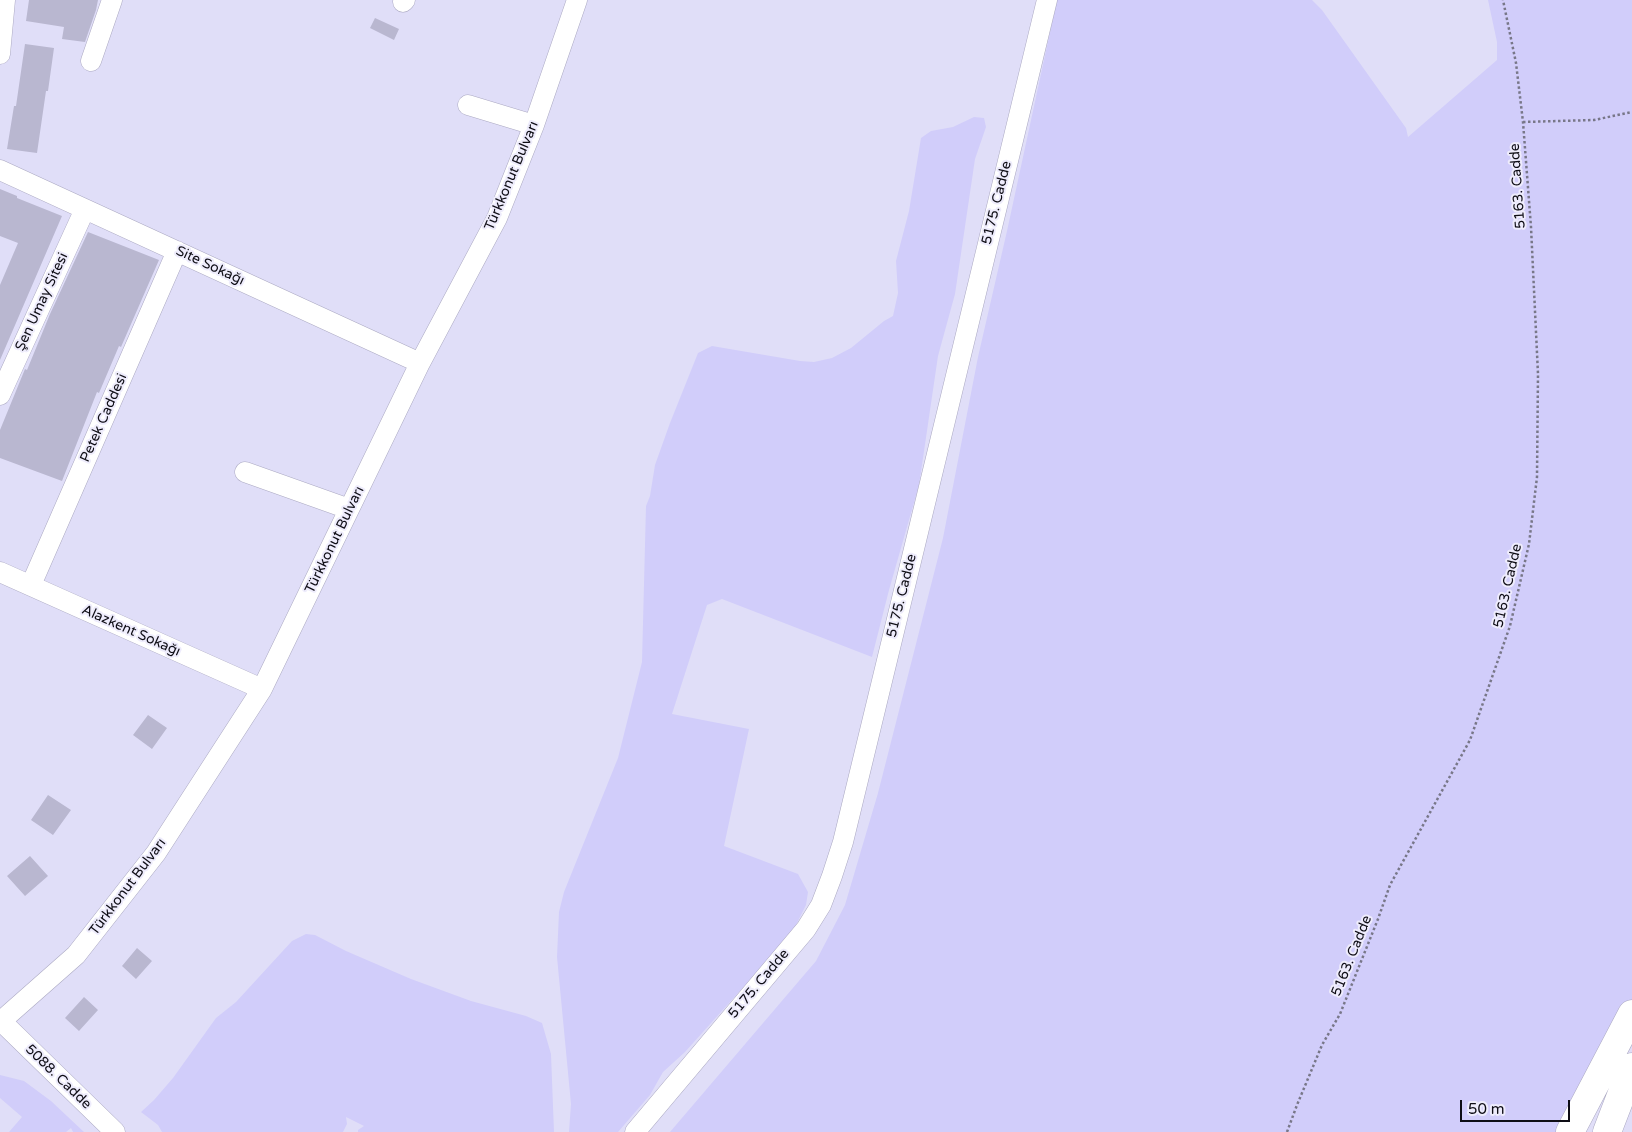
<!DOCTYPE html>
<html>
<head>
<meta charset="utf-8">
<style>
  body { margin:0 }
  #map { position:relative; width:1632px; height:1132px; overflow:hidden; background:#e0def8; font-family:"Varela Round",sans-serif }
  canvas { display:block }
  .scale { position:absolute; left:1460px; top:1100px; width:110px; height:22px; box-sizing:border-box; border:2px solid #0e0d15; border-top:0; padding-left:6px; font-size:15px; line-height:18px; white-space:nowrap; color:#0e0d15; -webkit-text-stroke:4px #eeecfc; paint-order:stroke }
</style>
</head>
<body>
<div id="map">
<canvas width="1632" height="1132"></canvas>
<div class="scale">50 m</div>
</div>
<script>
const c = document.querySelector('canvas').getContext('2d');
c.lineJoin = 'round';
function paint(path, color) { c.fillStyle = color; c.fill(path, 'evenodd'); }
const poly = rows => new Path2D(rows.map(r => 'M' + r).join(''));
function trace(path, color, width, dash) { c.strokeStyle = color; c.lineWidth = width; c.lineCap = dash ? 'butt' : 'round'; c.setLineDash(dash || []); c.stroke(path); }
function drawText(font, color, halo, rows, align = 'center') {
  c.font = font + ' "Varela Round",sans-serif'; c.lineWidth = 4; c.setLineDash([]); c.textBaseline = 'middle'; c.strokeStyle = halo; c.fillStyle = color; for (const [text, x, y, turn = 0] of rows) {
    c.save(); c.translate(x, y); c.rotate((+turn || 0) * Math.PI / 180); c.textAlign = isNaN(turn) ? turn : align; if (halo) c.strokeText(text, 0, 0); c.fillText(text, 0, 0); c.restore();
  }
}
paint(poly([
  [1057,0,1312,0,1322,10,1406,128,1408,137,1497,60,1497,42,1488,0,1632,0,1632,1004,1584,1132,670,1132,816,961,845,905,878,793,943,538,978,357,1007,231],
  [974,117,984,118,986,127,975,159,955,294,938,356,919,485,889,590,872,657,722,599,707,605,672,714,749,729,724,846,798,874,808,892,806,905,792,933,685,1052,663,1072,650,1095,618,1132,569,1132,571,1104,557,957,559,912,564,892,618,758,642,662,646,506,650,496,655,465,670,423,698,353,712,346,800,361,814,362,832,358,851,348,884,321,893,316,898,293,896,261,909,211,921,138,931,131,953,127],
  [306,934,315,935,346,951,411,979,471,1001,526,1016,542,1023,551,1054,554,1132,358,1132,358,1130,364,1126,346,1117,347,1124,343,1132,162,1132,158,1125,141,1112,154,1100,173,1078,216,1018,236,1002,292,941],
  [0,1075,24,1081,51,1101,84,1132,73,1132,71,1128,66,1132,9,1132,22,1117,0,1098]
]), '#d1cdfa');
paint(poly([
  [29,0,98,0,96,10,85,42,62,39,64,27,26,21],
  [375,18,399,29,394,40,370,28],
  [25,44,54,48,48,91,46,91,37,153,7,149,14,106,16,106],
  [0,189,17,196,17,198,62,216,0,360,0,285,18,243,0,236],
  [88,232,159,260,121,347,119,346,99,393,97,392,62,481,0,458,0,430,25,369,27,370,50,314],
  [148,715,167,728,152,749,133,735],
  [48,795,71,810,53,835,31,820],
  [30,856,48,876,25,896,7,876],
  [137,948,152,961,136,979,122,966],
  [84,997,98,1010,79,1031,65,1018]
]), '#b9b7d0');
const minor = poly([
  [403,2,405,0],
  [0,54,5,0],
  [91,61,112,0],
  [468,105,534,125],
  [0,170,420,363],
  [0,395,85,209],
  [245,472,349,509],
  [0,572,262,689],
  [31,585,177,251],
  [1,1021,115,1132],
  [0,1022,76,955,156,853,262,689,420,363,497,218,534,125,577,0],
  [635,1132,806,929,821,905,832,876,843,842,1047,0]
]);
const highway = poly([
  [1570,1132,1632,1014],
  [1607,1132,1632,1067]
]);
trace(minor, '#aba9c2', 21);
trace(highway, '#aba9c2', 29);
trace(poly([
  [1523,122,1594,120,1632,112],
  [1287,1132,1297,1105,1322,1045,1340,1014,1378,919,1390,885,1470,740,1510,626,1529,544,1537,477,1538,374,1531,227,1523,122,1516,63,1503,0]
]), '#787788', 2.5, [2.5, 2.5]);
trace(minor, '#fff', 20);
trace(highway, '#fff', 28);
drawText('14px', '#0e0d15', '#eeecfc', [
  ["Türkkonut Bulvarı",512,176,-67],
  ["5163. Cadde",1518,186,-94],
  ["5175. Cadde",997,203,-76],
  ["Site Sokağı",210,266,25],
  ["Şen Umay Sitesi",42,302,-65],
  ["Petek Caddesi",104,418,-66],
  ["Türkkonut Bulvarı",335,540,-64],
  ["5163. Cadde",1508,586,-77],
  ["5175. Cadde",902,596,-76],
  ["Alazkent Sokağı",131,631,24],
  ["Türkkonut Bulvarı",128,887,-53],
  ["5163. Cadde",1352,956,-68],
  ["5175. Cadde",759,984,-50],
  ["5088. Cadde",58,1077,44]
]);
</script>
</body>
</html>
